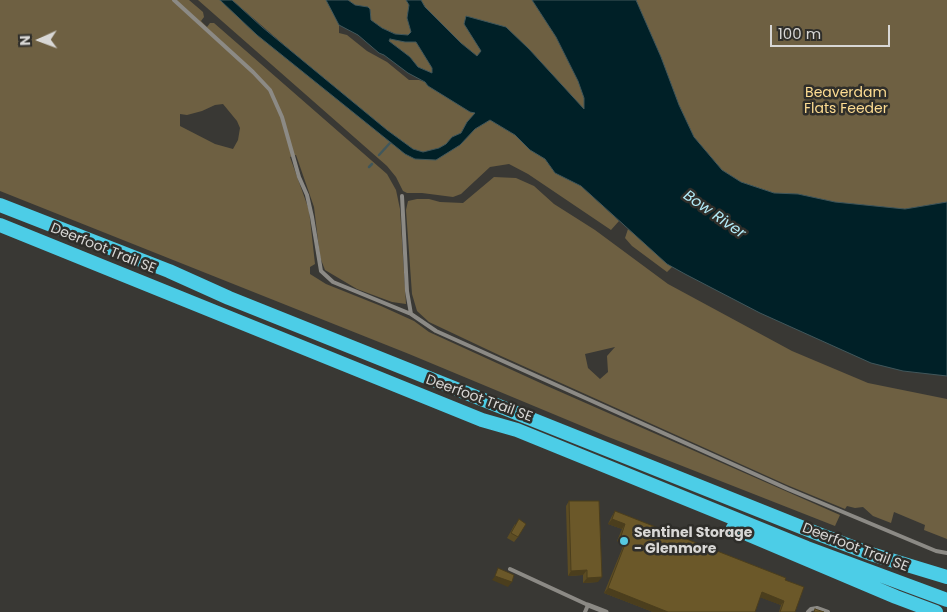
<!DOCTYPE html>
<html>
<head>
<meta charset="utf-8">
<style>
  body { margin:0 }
  #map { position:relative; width:947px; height:612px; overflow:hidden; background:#393834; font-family:Poppins,sans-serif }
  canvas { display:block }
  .north { position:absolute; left:15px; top:15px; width:50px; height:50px; -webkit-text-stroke:4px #2f2e2a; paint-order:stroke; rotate:268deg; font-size:14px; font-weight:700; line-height:20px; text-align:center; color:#d8d7d5 }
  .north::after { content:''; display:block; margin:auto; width:18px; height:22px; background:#d8d7d5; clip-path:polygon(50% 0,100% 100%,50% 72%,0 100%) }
  .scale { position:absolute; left:770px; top:25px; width:120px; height:22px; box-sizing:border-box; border:2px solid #d8d7d5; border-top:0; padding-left:6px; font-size:15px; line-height:18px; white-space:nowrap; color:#d8d7d5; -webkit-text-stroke:4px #2f2e2a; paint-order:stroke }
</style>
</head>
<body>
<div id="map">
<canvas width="947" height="612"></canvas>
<div class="north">N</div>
<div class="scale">100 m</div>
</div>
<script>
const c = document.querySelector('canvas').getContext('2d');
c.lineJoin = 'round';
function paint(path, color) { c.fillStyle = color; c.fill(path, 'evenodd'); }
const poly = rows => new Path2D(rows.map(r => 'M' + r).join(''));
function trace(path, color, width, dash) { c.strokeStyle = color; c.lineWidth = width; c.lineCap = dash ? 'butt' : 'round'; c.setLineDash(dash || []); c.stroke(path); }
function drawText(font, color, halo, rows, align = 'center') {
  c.font = font + ' Poppins,sans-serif'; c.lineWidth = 5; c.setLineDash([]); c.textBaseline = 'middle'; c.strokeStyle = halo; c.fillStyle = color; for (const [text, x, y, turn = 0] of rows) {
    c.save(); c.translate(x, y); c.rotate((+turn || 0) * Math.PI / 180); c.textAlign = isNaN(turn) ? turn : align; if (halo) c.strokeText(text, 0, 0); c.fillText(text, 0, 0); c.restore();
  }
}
paint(poly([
  [0,0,189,0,203,12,204,17,201,21,207,27,210,23,214,23,387,174,396,190,400,209,406,304,392,302,357,289,325,270,320,257,314,207,296,155,290,157,309,210,315,264,310,267,310,274,326,284,381,306,414,321,429,332,547,386,840,515,835,526,606,436,409,354,0,191],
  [223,104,237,121,240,128,238,140,233,149,215,144,180,126,180,114,187,115,202,111,215,105],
  [198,0,220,0,257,35,405,154,415,159,460,145,475,129,490,120,515,135,545,159,555,173,581,186,619,221,611,230,528,174,509,164,490,167,461,194,453,197,422,193,407,193,403,191,396,177,387,166],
  [232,0,327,0,339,25,339,33,347,35,367,51,387,62,409,80,419,80,425,82,428,86,476,113,467,122,461,133,452,137,446,144,439,148,423,152,413,149,387,130,297,56],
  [348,0,406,0,409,5,407,18,411,32,408,35,396,34,382,28,371,20,370,9,368,7,355,5],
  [421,0,532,0,556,37,578,81,584,98,584,110,529,49,465,24,482,51,477,56,461,43,425,7],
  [636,0,947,0,947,202,905,209,835,202,798,194,774,193,741,182,722,170,694,137,679,105,661,57],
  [390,39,416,42,432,68,432,73,418,67,410,57,389,41],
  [494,177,516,178,534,186,554,204,595,230,668,284,792,351,868,383,947,399,947,539,924,530,925,525,894,512,891,523,873,516,863,507,855,508,847,506,845,509,787,485,501,356,429,322,417,311,412,294,406,210,408,201,417,199,429,199,440,202,463,203],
  [615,347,607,356,608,372,600,379,588,368,585,354],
  [628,229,672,267,667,272,632,246,625,238]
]), '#6e6042');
const water = poly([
  [220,0,232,0,262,27,387,130,413,149,423,152,439,148,446,144,452,137,461,133,467,122,475,113,470,112,428,86,425,82,408,73,384,55,379,53,358,35,339,25,326,0,348,0,355,5,368,7,370,9,371,20,382,28,395,34,408,35,411,32,407,18,409,5,406,0,421,0,425,7,461,43,477,56,481,51,464,24,466,16,506,27,529,49,584,109,584,98,578,81,556,37,532,0,636,0,661,57,679,105,694,137,722,170,741,182,774,193,798,194,835,202,905,209,947,202,947,376,903,371,871,363,760,313,685,274,667,264,581,186,555,173,545,159,530,150,515,135,490,120,475,129,460,145,436,160,415,159,405,154,257,35,220,0],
  [390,39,405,42,416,42,432,68,432,73,418,67,410,57,389,41,390,39]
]);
paint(water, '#002027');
trace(water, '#41575b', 1);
trace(poly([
  [379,155,390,143],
  [369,167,372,164]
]), '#41575b', 2.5);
trace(poly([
  [174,0,253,72,270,90,282,117,299,177,307,195,312,217,321,271,333,282,411,314,436,331,788,489,936,551,947,553],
  [402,196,407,291,411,314],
  [510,569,588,605,585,612],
  [808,612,811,609,817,608,828,612]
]), '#8c8a85', 4);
trace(poly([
  [588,605,606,612]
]), '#8c8a85', 5);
trace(poly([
  [0,205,169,271,229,298,821,535,871,554,947,577],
  [0,225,482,420,517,430,807,548,947,600],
  [733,528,896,597,936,612]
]), '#4ccde7', 14);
paint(poly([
  [569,501,598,582,583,583,583,575,568,576,566,506],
  [615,511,785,580,795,612,779,612,781,605,760,597,755,612,653,612,604,593,624,544,617,541,622,529,608,524,612,516],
  [515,524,518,537,514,542,507,538]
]), '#5c4c23');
paint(poly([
  [612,519,625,524,622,529,608,524],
  [621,536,627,539,624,544,617,541],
  [587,570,583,575,568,576,571,571],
  [495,576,512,582,508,587,492,580],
  [602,577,598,582,583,583,587,578],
  [608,588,668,612,653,612,604,593],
  [762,592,784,601,781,605,759,597]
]), '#4b3e1d');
const building = poly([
  [569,501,599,501,602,577,587,578,587,570,571,571,569,501],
  [615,511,786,578,785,580,804,587,795,612,780,612,784,601,762,592,755,612,668,612,608,588,627,539,621,536,625,524,612,519,615,511],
  [519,519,526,524,518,537,511,533,519,519],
  [498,568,514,575,512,582,495,576,498,568],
  [815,609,824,612,814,612,815,609]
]);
paint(building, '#6b5829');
trace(building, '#4b3e1d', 1);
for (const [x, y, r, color] of [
  [624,541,5,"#56c9e1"]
]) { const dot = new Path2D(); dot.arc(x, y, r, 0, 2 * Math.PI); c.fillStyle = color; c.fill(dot); trace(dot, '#2f2e2a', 2); }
drawText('14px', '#fddc92', '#2f2e2a', [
  ["Beaverdam",846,93],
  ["Flats Feeder",846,109]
]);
drawText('14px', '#d8d7d5', '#2f2e2a', [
  ["Deerfoot Trail SE",103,249,22],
  ["Deerfoot Trail SE",479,399,20],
  ["Deerfoot Trail SE",855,548,21]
]);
drawText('bold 14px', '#d8d7d5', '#2f2e2a', [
  ["Sentinel Storage",634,533],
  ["- Glenmore",634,549]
], 'left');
drawText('italic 15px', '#b3ebf8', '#2f2e2a', [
  ["Bow River",714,215,35]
]);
</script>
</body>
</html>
